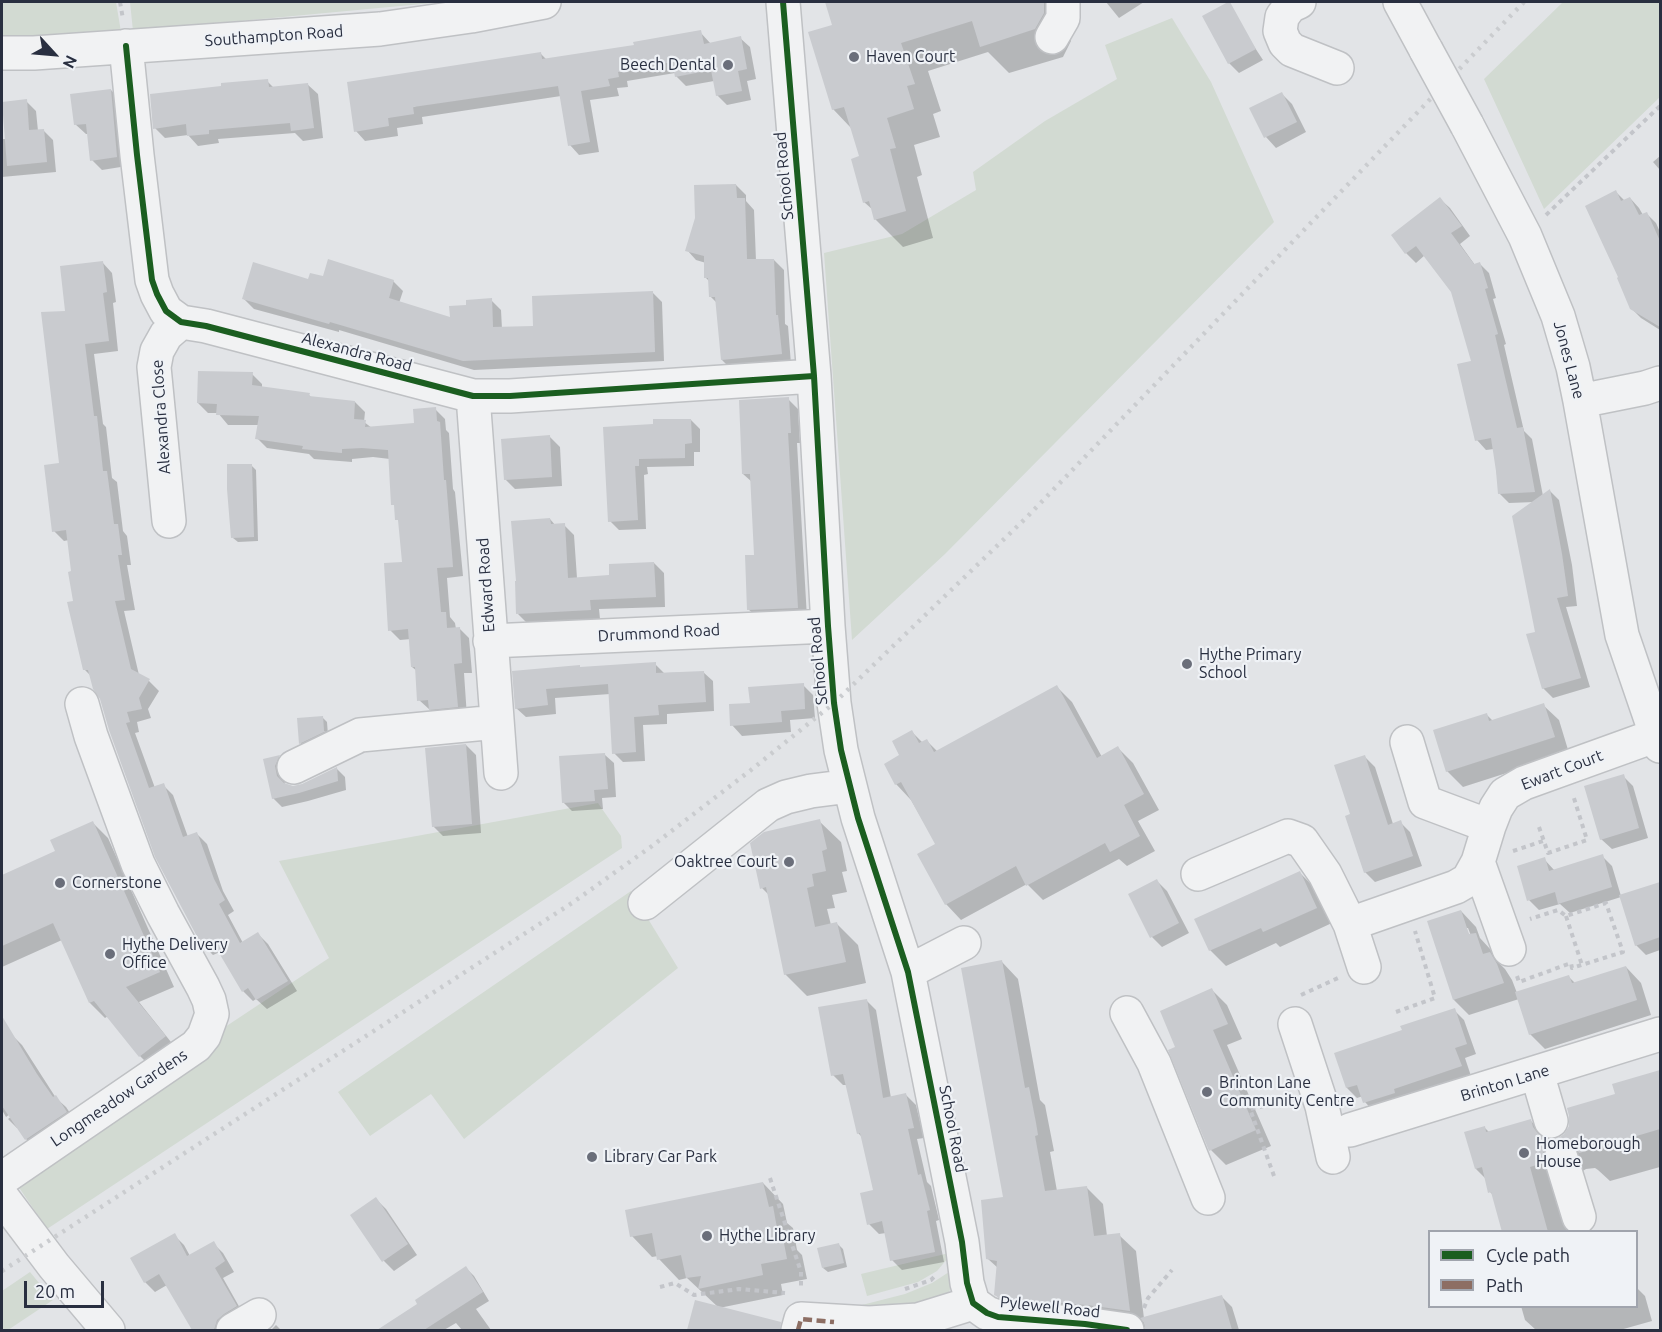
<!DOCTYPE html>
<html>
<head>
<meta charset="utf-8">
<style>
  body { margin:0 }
  #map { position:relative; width:1662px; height:1332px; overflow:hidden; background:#e2e4e7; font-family:Ubuntu,sans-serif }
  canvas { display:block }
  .frame { position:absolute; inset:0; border:3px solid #292f40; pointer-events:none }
  .legend { position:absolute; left:1428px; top:1230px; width:210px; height:78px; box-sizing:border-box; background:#eff2f6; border:2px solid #a0a4ad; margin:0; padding:8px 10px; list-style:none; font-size:18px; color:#292f40 }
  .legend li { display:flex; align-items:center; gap:12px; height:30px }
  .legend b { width:30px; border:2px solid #a0a4ad }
  .north { position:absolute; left:24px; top:24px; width:60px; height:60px; -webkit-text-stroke:4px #eff2f6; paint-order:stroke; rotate:116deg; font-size:16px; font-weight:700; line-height:24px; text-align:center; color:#292f40 }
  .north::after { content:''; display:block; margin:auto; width:21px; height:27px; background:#292f40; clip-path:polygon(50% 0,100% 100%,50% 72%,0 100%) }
  .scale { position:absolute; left:24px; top:1281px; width:80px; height:27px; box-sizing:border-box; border:3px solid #292f40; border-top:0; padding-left:8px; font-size:18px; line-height:21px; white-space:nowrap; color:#292f40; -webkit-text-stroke:4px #eff2f6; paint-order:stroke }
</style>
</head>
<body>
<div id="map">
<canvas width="1662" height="1332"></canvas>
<div class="frame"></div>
<ul class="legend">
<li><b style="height:8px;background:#1b5e20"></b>Cycle path</li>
<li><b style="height:8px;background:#8d6e63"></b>Path</li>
</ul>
<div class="north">N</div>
<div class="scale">20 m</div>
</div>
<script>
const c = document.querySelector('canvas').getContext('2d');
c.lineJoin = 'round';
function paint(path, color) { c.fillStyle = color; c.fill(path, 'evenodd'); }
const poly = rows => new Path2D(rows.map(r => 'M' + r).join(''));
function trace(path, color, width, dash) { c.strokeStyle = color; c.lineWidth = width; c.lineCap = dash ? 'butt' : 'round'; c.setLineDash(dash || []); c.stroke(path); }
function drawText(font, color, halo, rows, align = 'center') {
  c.font = font + ' Ubuntu,sans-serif'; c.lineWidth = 4.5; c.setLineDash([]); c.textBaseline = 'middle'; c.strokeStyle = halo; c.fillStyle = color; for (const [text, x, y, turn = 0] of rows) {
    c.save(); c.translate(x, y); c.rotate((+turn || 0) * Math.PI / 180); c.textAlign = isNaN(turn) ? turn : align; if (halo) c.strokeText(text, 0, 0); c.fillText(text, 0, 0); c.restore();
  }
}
paint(poly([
  [2,2,116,2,121,32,17,39,4,36,2,34],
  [130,2,443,2,133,31],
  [1563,2,1660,2,1660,97,1544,209,1484,79],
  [1172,18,1211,82,1274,222,945,554,852,640,824,253,902,234,976,190,973,172,1045,121,1117,79,1105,45],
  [598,803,621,836,622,848,47,1229,18,1186,213,1035,329,958,279,861],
  [631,891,678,968,464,1139,431,1094,370,1136,338,1092],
  [949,1253,948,1258,937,1271,918,1282,867,1296,861,1274],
  [956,1262,955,1279,949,1292,941,1300,926,1307,858,1306,905,1294,932,1283,949,1272],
  [30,1272,53,1300,8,1330,2,1330,2,1291]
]), '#d2dad2');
paint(poly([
  [826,2,1073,2,1071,41,1063,57,1009,73,988,52,928,71,941,111,933,114,940,137,914,145,922,175,917,177,933,238,903,247,875,219,873,210,864,202,861,157,851,128,833,109,834,26],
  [1106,2,1144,2,1119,18],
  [1234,16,1263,60,1239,73,1229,63],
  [700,32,711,44,740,38,750,47,756,79,747,81,751,100,727,105,717,95,714,81,686,86,676,76,675,73,627,81,628,87,617,88,619,96,590,100,599,152,579,155,570,145,561,96,422,117,423,124,397,128,398,136,365,141,356,131,541,54,547,60,635,46],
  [267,81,274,88,307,84,318,94,323,138,303,141,295,133,218,139,219,143,198,146,188,135,165,138,155,128],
  [111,90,121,101,127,166,102,170,92,160,88,134,86,134,75,124],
  [1282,94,1292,104,1306,132,1276,148,1266,137,1251,109],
  [26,101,36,111,38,131,43,130,53,140,56,172,2,177,2,139,6,139],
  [1660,156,1660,170,1653,162],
  [736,185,746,195,746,201,754,210,756,261,774,260,784,270,785,324,788,326,791,364,732,370,722,360,717,303,710,296,710,282,706,278,706,263,696,260,687,250],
  [1616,192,1625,201,1630,198,1639,208,1643,215,1647,214,1656,223,1660,232,1660,270,1654,273,1660,276,1660,330,1641,318,1631,308],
  [1440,199,1450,208,1470,236,1460,244,1475,265,1479,263,1489,273,1496,298,1493,299,1506,344,1504,345,1524,431,1532,439,1543,496,1550,491,1559,500,1572,565,1577,606,1566,607,1590,687,1553,698,1543,688,1537,633,1535,502,1509,503,1499,493,1494,449,1486,450,1477,440,1473,362,1452,291,1425,255,1416,263,1406,253,1393,235],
  [102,262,112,273,116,302,113,303,118,351,94,354,103,424,106,427,112,478,117,482,123,531,127,536,131,565,127,565,135,610,124,611,139,675,149,681,159,691,148,709,151,718,137,722,139,732,135,733,155,788,163,785,173,795,188,837,197,834,207,844,223,891,234,911,228,915,243,943,258,934,268,944,297,991,267,1009,256,999,253,1001,243,991,220,952,213,955,203,945,101,698,91,676,85,670,74,602,73,572,69,540,64,541,54,531,60,465,67,312],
  [324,278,393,281,403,291,399,303,451,319,468,306,491,300,501,310,502,329,535,328,652,292,662,302,664,361,474,370,339,330,339,332,254,309,244,299,309,281],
  [252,374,262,384,262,388,309,395,312,398,355,402,365,412,364,422,372,428,415,424,435,409,445,419,446,430,449,433,453,489,455,492,463,576,447,578,450,617,455,623,456,629,459,628,469,638,472,673,464,673,467,717,440,719,419,700,417,671,412,667,411,639,400,640,390,630,404,563,400,522,397,519,396,507,393,504,390,459,373,457,352,459,352,462,314,459,309,454,267,448,257,438,259,425,228,425,218,413,208,413,198,403],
  [788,399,798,409,800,443,797,443,807,618,759,619,748,609,756,556,752,482,743,474],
  [691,420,700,429,700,452,694,452,694,466,647,467,648,474,644,475,646,529,619,530,610,521,605,428,655,425],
  [549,436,560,447,562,486,515,489,505,479],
  [251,465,256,470,258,541,238,542,233,538],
  [550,519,556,526,564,525,574,535,577,578,611,576,654,563,664,573,665,607,599,609,600,619,528,624,518,614],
  [655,664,664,673,703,672,713,681,714,711,667,714,667,724,643,725,645,761,623,762,614,753,610,694,555,698,556,714,526,717,516,708,514,673],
  [803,685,813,695,815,718,790,720,791,732,742,736,732,725,751,704],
  [1057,687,1072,702,1102,757,1118,748,1133,763,1159,810,1138,821,1155,851,1127,866,1119,859,1043,900,1027,884,961,920,946,904,937,845,911,800,896,784,901,756,912,732,923,743,927,741,938,752],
  [1543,705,1559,720,1569,753,1463,787,1447,771,1486,714,1493,721],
  [323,718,327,722,328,735,305,747,300,743],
  [466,745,476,755,481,833,443,836,433,826],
  [605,755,614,763,616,797,602,798,603,809,572,811,563,802],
  [279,757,287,765,284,775,285,785,292,787,303,785,337,769,345,777,346,790,308,801,282,807,273,798,265,760],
  [1365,757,1375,767,1393,824,1400,822,1410,832,1422,866,1375,882,1365,872,1352,815],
  [1623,776,1633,786,1648,838,1612,849,1601,839],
  [819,821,841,842,847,871,842,872,847,892,832,895,835,908,827,909,831,925,837,924,858,945,866,983,807,996,785,974,769,895,762,888],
  [93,823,108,838,174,987,139,1002,179,1052,155,1071,140,1056,108,1016,105,1018,90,1003,62,940,2,967,2,877,57,852],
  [1602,856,1612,866,1621,896,1658,884,1660,887,1660,950,1646,955,1636,945,1621,897,1570,913,1560,904,1539,910,1529,900,1544,859,1555,871],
  [1300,873,1315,888,1332,923,1280,947,1276,943,1226,966,1210,950,1196,920],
  [1157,881,1167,891,1189,933,1162,947,1152,937],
  [1461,911,1476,927,1480,938,1491,950,1494,958,1505,969,1512,980,1517,993,1569,977,1575,983,1626,967,1641,983,1651,1015,1545,1049,1530,1034,1519,999,1469,1015,1454,1000],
  [1465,928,1468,928,1473,941],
  [1002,962,1018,979,1040,1100,1045,1105,1054,1151,1050,1152,1057,1191,1086,1187,1103,1204,1107,1236,1119,1235,1136,1251,1145,1327,1012,1311,995,1294,998,1268,988,1259,1004,1198],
  [1212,990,1227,1005,1242,1039,1227,1045,1271,1146,1226,1165,1211,1150,1177,1047],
  [866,1000,876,1010,891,1098,906,1095,916,1105,924,1138,917,1139,927,1182,931,1186,939,1220,936,1221,944,1262,902,1270,892,1260,886,1233,879,1234,869,1224,875,1191,863,1138,858,1133,847,1085,843,1085,833,1075],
  [1454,1010,1464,1020,1476,1054,1465,1058,1471,1076,1375,1113,1365,1102,1363,1096,1357,1098,1347,1088,1336,1054,1404,1031],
  [12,1035,22,1045,56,1098,66,1107,76,1122,36,1149,26,1139,18,1127,17,1128,8,1119,16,1113,14,1111,6,1117,2,1110,2,1042],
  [1660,1072,1660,1167,1610,1181,1598,1170,1595,1168,1586,1169,1576,1175,1559,1196,1569,1232,1504,1232,1494,1196,1490,1192,1486,1179,1476,1169,1484,1127,1489,1132,1530,1120,1551,1141,1557,1140,1617,1095,1614,1085],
  [763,1183,783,1204,787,1223,793,1228,797,1250,802,1255,807,1279,781,1284,783,1295,719,1308,687,1278,679,1280,659,1259,658,1256,652,1257,632,1236],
  [376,1199,386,1209,417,1255,394,1271,384,1261,352,1216],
  [174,1235,184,1245,190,1256,213,1243,223,1253,234,1272,223,1278,245,1317,227,1330,194,1330,167,1285,155,1292,145,1282],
  [838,1244,843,1249,847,1267,828,1272,823,1268],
  [466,1268,474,1276,489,1301,476,1309,491,1330,462,1330,456,1323,444,1330,382,1330,381,1329,419,1304],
  [1636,1287,1645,1296,1652,1321,1620,1330,1536,1330,1525,1320,1521,1306,1636,1306],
  [1222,1297,1232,1307,1239,1330,1169,1330,1164,1313],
  [696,1302,773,1322,782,1330,689,1330],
  [276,1325,281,1330,271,1330]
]), '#0003');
paint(poly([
  [825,2,1044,2,1044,13,1035,29,980,47,972,21,901,43,915,84,907,86,914,109,887,118,896,148,890,149,906,211,874,220,869,201,863,203,851,159,859,156,844,107,832,110,808,32,832,25],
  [1228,2,1230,2,1256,49,1228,64,1202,16],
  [701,30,704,44,741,36,747,69,738,71,742,91,716,96,711,70,675,77,672,62,618,72,619,77,608,79,610,86,581,91,590,142,568,146,558,86,413,107,414,114,388,118,389,126,354,132,347,82,541,52,542,59,634,45,633,42],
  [268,79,269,87,308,83,314,128,291,131,290,123,209,130,209,134,187,136,186,124,153,129,150,94,221,86,221,83],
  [111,89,117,157,90,161,86,124,74,125,70,94],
  [1282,92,1297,122,1264,138,1249,108],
  [27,99,29,130,44,129,47,162,7,166,2,102],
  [736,184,737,198,745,198,747,259,774,259,776,315,778,315,782,354,721,360,715,297,709,297,708,278,704,278,704,256,685,251,695,218,694,185],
  [1616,190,1621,201,1630,197,1639,215,1647,212,1660,241,1660,327,1630,309,1617,278,1618,277,1585,206],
  [1440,197,1462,226,1451,233,1474,264,1480,262,1488,288,1485,289,1498,334,1495,335,1517,428,1523,427,1535,492,1498,494,1496,471,1491,438,1475,441,1457,364,1471,361,1451,292,1416,246,1405,254,1391,235],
  [328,259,394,280,389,298,450,317,449,306,466,305,466,300,492,298,493,327,533,326,532,296,653,291,655,352,463,361,330,322,329,324,242,299,253,262,308,279,310,273,323,276],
  [103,261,107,292,103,293,109,341,85,344,94,416,97,416,103,471,107,471,114,524,118,524,122,555,118,555,125,600,115,601,131,669,150,679,139,698,142,709,127,712,130,722,126,723,149,788,164,783,183,837,197,832,214,879,225,900,219,904,240,943,258,932,288,981,256,1000,248,988,242,992,212,941,202,946,155,857,109,730,100,699,93,689,88,670,83,670,67,602,73,601,68,572,71,571,66,530,52,532,44,465,59,463,41,312,65,311,60,266],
  [198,371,253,372,252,385,310,393,309,396,355,401,354,419,366,420,365,427,414,423,413,409,436,407,437,421,440,422,444,480,446,480,453,567,437,568,441,612,446,612,447,628,460,627,462,663,454,664,458,707,429,710,428,700,417,701,415,667,411,667,408,629,388,631,384,563,402,562,398,520,395,520,394,505,391,505,388,450,362,448,342,449,342,453,302,449,303,446,255,439,259,416,216,415,217,404,197,403],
  [789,397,791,433,788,433,798,608,747,610,745,555,754,555,750,474,742,474,739,400],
  [653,419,691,419,692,443,685,444,685,458,639,459,639,466,635,466,638,520,608,522,603,427,653,424],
  [550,435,552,477,504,480,501,439],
  [227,464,252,464,254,537,231,538,227,489],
  [1550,489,1562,554,1568,596,1557,598,1581,678,1542,689,1526,634,1535,632,1512,516],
  [550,518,551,524,565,523,568,578,609,575,609,564,654,562,656,597,590,600,591,610,516,614,515,581,516,581,511,521],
  [656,662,656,673,704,671,706,702,658,705,659,715,634,717,636,752,612,754,608,684,546,689,548,705,515,709,512,671,580,665,580,667],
  [804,683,805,709,781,711,782,722,730,726,729,704,750,703,748,687],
  [1057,685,1097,758,1118,746,1144,794,1124,805,1140,836,1110,852,1105,843,1026,886,1016,866,945,905,917,854,935,844,901,782,895,785,884,764,899,755,892,741,912,730,919,743,927,739,934,752],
  [1544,703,1555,737,1446,772,1433,730,1487,713,1489,721],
  [323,716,324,731,326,731,299,744,297,718],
  [466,744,472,824,432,827,425,748],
  [605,753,608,789,594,790,595,801,562,803,559,756],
  [280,755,275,766,277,776,284,783,293,786,302,784,337,767,338,781,299,793,272,799,263,759],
  [1365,755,1388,825,1401,820,1413,856,1364,873,1345,816,1350,814,1334,765],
  [1624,774,1639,828,1600,840,1584,786],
  [820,819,827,849,822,851,826,871,812,874,814,886,807,888,815,927,837,922,846,962,784,975,766,887,760,889,750,843,764,832],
  [93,821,160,972,126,987,166,1036,139,1057,94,1001,89,1003,53,923,2,946,2,875,55,851,50,840],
  [1603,854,1612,887,1558,904,1555,892,1527,901,1517,866,1545,857,1549,871],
  [1300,871,1317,908,1263,932,1261,928,1209,951,1194,919],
  [1157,879,1179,923,1150,938,1128,894],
  [1660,882,1660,937,1635,946,1619,895],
  [1461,910,1469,934,1476,933,1483,954,1490,952,1497,964,1504,983,1453,1000,1427,921],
  [1002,960,1025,1088,1029,1087,1036,1123,1038,1135,1035,1136,1045,1191,1087,1186,1094,1236,1120,1233,1130,1311,1087,1305,1002,1299,994,1295,997,1261,986,1259,981,1200,1003,1197,961,968],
  [1626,966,1637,1000,1529,1035,1515,992,1569,975,1572,983],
  [1212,988,1228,1024,1213,1030,1256,1130,1209,1151,1168,1050,1175,1047,1160,1011],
  [867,999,883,1098,906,1093,914,1128,908,1129,918,1175,921,1174,930,1210,927,1211,935,1252,890,1261,882,1221,867,1225,860,1193,873,1190,860,1133,857,1134,843,1074,831,1076,818,1007],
  [1455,1008,1467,1044,1455,1048,1462,1066,1394,1089,1395,1093,1363,1103,1357,1085,1346,1088,1334,1053,1402,1030,1400,1026],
  [2,1016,37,1074,53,1097,56,1095,67,1112,25,1140,2,1106],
  [1660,1070,1660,1129,1579,1153,1574,1145,1566,1140,1556,1140,1548,1145,1543,1153,1543,1163,1530,1167,1548,1232,1502,1232,1491,1192,1488,1193,1482,1167,1475,1169,1464,1132,1485,1126,1486,1132,1531,1119,1533,1127,1539,1135,1547,1139,1557,1139,1564,1134,1569,1126,1569,1116,1567,1108,1615,1094,1612,1084],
  [763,1182,769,1207,773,1206,778,1234,782,1233,787,1259,761,1264,763,1275,698,1289,701,1276,686,1278,681,1255,657,1260,652,1233,630,1237,625,1210],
  [376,1197,408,1244,382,1262,350,1215],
  [175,1233,187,1256,214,1241,225,1261,215,1268,237,1306,224,1314,217,1320,214,1330,192,1330,159,1274,144,1283,130,1258],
  [839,1243,844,1263,822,1268,817,1248],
  [466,1266,483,1292,424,1330,377,1330,417,1304,415,1300],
  [1222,1295,1232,1330,1145,1330,1145,1324,1140,1318],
  [695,1300,781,1322,780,1330,687,1330]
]), '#c9cbcf');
const minor = poly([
  [783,2,814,376,828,626,834,703,841,750,858,818,908,972,962,1242,967,1283,973,1303],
  [1299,2,1290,6,1282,17,1280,31,1285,43,1292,50,1337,68],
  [1400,2,1426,50],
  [1052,37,1063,18,1063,2],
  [126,46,137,155,152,280,157,294,166,311,181,322,206,326,473,396,510,396,814,376],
  [2,53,34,53,380,29,471,16,544,2],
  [1467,125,1525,236,1558,316,1573,367,1580,401,1622,635,1660,746],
  [473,396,501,773],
  [1580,401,1645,388,1660,383],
  [169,521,154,367,157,351,166,335,181,322],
  [490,641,828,626],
  [1407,742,1425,802,1489,826],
  [294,767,360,735,497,722],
  [1478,862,1509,949],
  [1198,874,1288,836,1302,841,1325,874,1350,924],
  [645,903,768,805,786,797,811,791,850,786],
  [1364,967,1350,924,1456,887,1468,880,1478,862,1489,826,1496,808,1505,794,1524,783,1657,735],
  [908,972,964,943],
  [1127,1013,1154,1063,1208,1198],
  [1295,1024,1322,1106,1333,1157],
  [1537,1073,1551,1121],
  [1350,1130,1660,1034],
  [1561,1158,1579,1217],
  [2,1179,196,1046,204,1036,212,1014,209,1000,203,987,163,914,138,864,91,736,82,704],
  [2,1197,54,1266,108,1330],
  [973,1303,987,1313,998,1317,1085,1324,1127,1330],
  [233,1330,259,1315],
  [798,1330,801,1319,869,1323,918,1320,973,1303]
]);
trace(minor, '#bfc1c4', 36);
trace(poly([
  [120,2,123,19],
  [1546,215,1660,106],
  [1539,827,1548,853,1587,840,1573,795],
  [1513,851,1543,841],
  [1566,916,1582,965],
  [1517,976,1519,982,1571,963,1572,968,1623,952,1606,903,1566,916,1558,910,1530,919],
  [1301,995,1338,978],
  [1396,1012,1435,998,1415,931],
  [1264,1106,1250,1109,1274,1176],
  [770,1178,801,1272,801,1290],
  [660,1287,675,1283,694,1295,739,1289,785,1293],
  [905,1289,931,1280,936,1275],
  [1144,1308,1148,1298,1172,1270]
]), '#c3c5ca', 4, [4.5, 4.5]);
trace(minor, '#f1f2f3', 33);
trace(poly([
  [2,1271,572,903,652,846,751,770,834,703,1027,517,1524,2]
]), '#cacccf', 4.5, [3, 6]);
const minorBridge = poly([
  [1426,50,1467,125]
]);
trace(minorBridge, '#bfc1c4', 36, []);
trace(minorBridge, '#f1f2f3', 33);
trace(poly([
  [798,1330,801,1319,834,1322]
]), '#8d6e63', 4.5, [9, 4.5]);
trace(poly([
  [783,2,814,376,828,626,834,703,841,750,858,818,908,972,962,1242,967,1283,973,1303,987,1313,998,1317,1085,1324,1127,1330],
  [126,46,137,155,152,280,157,294,166,311,181,322,206,326,473,396,510,396,814,376]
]), '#1b5e20', 6);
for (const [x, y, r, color] of [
  [854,57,6,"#6a6e7a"],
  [728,65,6,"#6a6e7a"],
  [1187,664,6,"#6a6e7a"],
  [789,862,6,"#6a6e7a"],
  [60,883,6,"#6a6e7a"],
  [110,954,6,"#6a6e7a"],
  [1207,1092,6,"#6a6e7a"],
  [1524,1153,6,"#6a6e7a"],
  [592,1157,6,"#6a6e7a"],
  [707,1236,6,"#6a6e7a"]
]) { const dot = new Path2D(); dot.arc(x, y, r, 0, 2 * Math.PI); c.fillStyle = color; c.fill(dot); trace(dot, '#eff2f6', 2); }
drawText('16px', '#292f40', '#eff2f6', [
  ["Southampton Road",274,36,-4],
  ["School Road",784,176,-95],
  ["Alexandra Road",357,352,15],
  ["Jones Lane",1569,360,75],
  ["Alexandra Close",161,417,-94],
  ["Edward Road",486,585,-94],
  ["Drummond Road",659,633,-3],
  ["School Road",818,661,-95],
  ["Ewart Court",1562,770,-21],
  ["Brinton Lane",1505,1083,-17],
  ["Longmeadow Gardens",119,1098,-34],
  ["School Road",953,1129,79],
  ["Pylewell Road",1050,1307,6]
]);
drawText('16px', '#292f40', '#eff2f6', [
  ["Haven Court",866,57],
  ["Beech Dental",716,65,"right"],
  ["Hythe Primary",1199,655],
  ["School",1199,673],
  ["Oaktree Court",777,862,"right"],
  ["Cornerstone",72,883],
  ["Hythe Delivery",122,945],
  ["Office",122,963],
  ["Brinton Lane",1219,1083],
  ["Community Centre",1219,1101],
  ["Homeborough",1536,1144],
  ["House",1536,1162],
  ["Library Car Park",604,1157],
  ["Hythe Library",719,1236]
], 'left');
</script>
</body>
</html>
